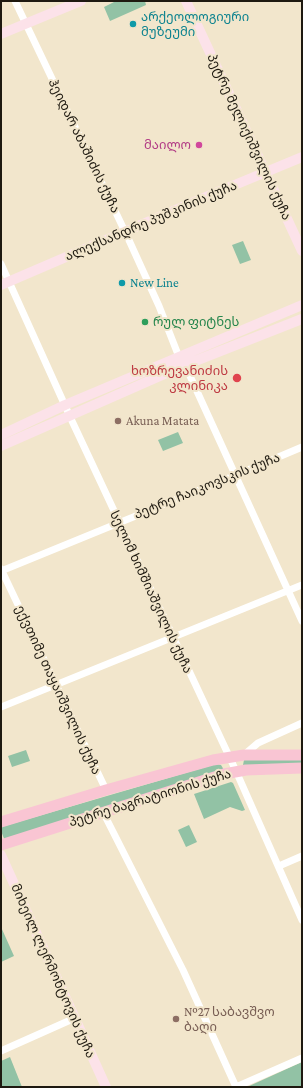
<!DOCTYPE html>
<html>
<head>
<meta charset="utf-8">
<style>
  body { margin:0 }
  #map { position:relative; width:303px; height:1088px; overflow:hidden; background:#f2e6cc; font-family:"Crimson Pro",serif }
  canvas { display:block }
  .frame { position:absolute; inset:0; border:2px solid #1e1910; pointer-events:none }
</style>
</head>
<body>
<div id="map">
<canvas width="303" height="1088"></canvas>
<div class="frame"></div>
</div>
<script>
const c = document.querySelector('canvas').getContext('2d');
c.lineJoin = 'round';
function paint(path, color) { c.fillStyle = color; c.fill(path, 'evenodd'); }
const poly = rows => new Path2D(rows.map(r => 'M' + r).join(''));
function trace(path, color, width, dash) { c.strokeStyle = color; c.lineWidth = width; c.lineCap = dash ? 'butt' : 'round'; c.setLineDash(dash || []); c.stroke(path); }
function drawText(font, color, halo, rows, align = 'center') {
  c.font = font + ' "Crimson Pro","Noto Sans Georgian",serif'; c.lineWidth = 4; c.setLineDash([]); c.textBaseline = 'middle'; c.strokeStyle = halo; c.fillStyle = color; for (const [text, x, y, turn = 0] of rows) {
    c.save(); c.translate(x, y); c.rotate((+turn || 0) * Math.PI / 180); c.textAlign = isNaN(turn) ? turn : align; if (halo) c.strokeText(text, 0, 0); c.fillText(text, 0, 0); c.restore();
  }
}
paint(poly([
  [116,1,145,1,146,5,110,21,104,7],
  [243,241,251,260,240,264,232,245],
  [178,432,183,443,163,451,158,440],
  [26,750,30,761,12,767,8,756],
  [244,760,302,760,302,763,245,766,243,765],
  [216,764,221,765,224,770,5,841,1,831,1,827],
  [231,782,233,783,245,810,242,811,230,807,204,819,194,794],
  [189,825,197,842,186,847,178,830],
  [1,927,14,956,1,962],
  [10,1057,22,1087,1,1087,1,1061],
  [302,1062,302,1087,247,1087]
]), '#92c2a5');
trace(poly([
  [15,1,128,238,159,306,179,357,185,365,302,621],
  [1,264,72,421,236,771,302,920],
  [1,569,106,790],
  [1,571,236,475,302,447],
  [1,707,302,585],
  [244,755,258,743,302,723],
  [103,812,183,970,236,1087],
  [279,866,302,856],
  [1,1051,75,1018],
  [236,1087,302,1058]
]), '#fff', 7);
trace(poly([
  [186,1,302,251],
  [1,34,81,1],
  [1,285,208,196,302,157],
  [1,435,65,405,302,305],
  [1,446,185,365,302,319],
  [1,855,106,1087]
]), '#fce2e9', 10);
trace(poly([
  [1,822,106,790,213,760,244,755,302,755],
  [1,845,224,774,246,770,302,768]
]), '#f9c5d3', 11);
for (const [x, y, r, color] of [
  [133,24,4,"#0f9aa8"],
  [199,145,4,"#d1479c"],
  [122,283,4,"#0f9aa8"],
  [145,322,4,"#2e9e5b"],
  [237,378,5,"#e0444e"],
  [118,421,4,"#8d6e63"],
  [176,1019,4,"#8d6e63"]
]) { const dot = new Path2D(); dot.arc(x, y, r, 0, 2 * Math.PI); c.fillStyle = color; c.fill(dot); trace(dot, '#f2e6cc', 1.5); }
drawText('13px', '#0d838f', '#f2e6cc', [
  ["არქეოლოგიური",141,17],
  ["მუზეუმი",141,32],
  ["New Line",130,283]
], 'left');
drawText('13px', '#1e1910', '#f2e6cc', [
  ["პეტრე მელიქიშვილის ქუჩა",249,137,65],
  ["ჰეიდარ აბაშიძის ქუჩა",84,146,64],
  ["ალექსანდრე პუშკინის ქუჩა",151,221,-23],
  ["პეტრე ჩაიკოვსკის ქუჩა",207,486,-22],
  ["სელიმ ხიმშიაშვილის ქუჩა",151,592,65],
  ["ექვთიმე თაყაიშვილის ქუჩა",58,690,65],
  ["პეტრე ბაგრატიონის ქუჩა",150,798,-17],
  ["მიხეილ ლერმონტოვის ქუჩა",53,971,66]
]);
drawText('13px', '#b23c85', '#f2e6cc', [
  ["მაილო",191,145]
], 'right');
drawText('13px', '#27864d', '#f2e6cc', [
  ["რულ ფიტნეს",153,322]
], 'left');
drawText('13px', '#be3a42', '#f2e6cc', [
  ["ხოზრევანიძის",228,371],
  ["კლინიკა",228,386]
], 'right');
drawText('13px', '#785e54', '#f2e6cc', [
  ["Akuna Matata",126,421],
  ["№27 საბავშვო",184,1012],
  ["ბაღი",184,1027]
], 'left');
</script>
</body>
</html>
